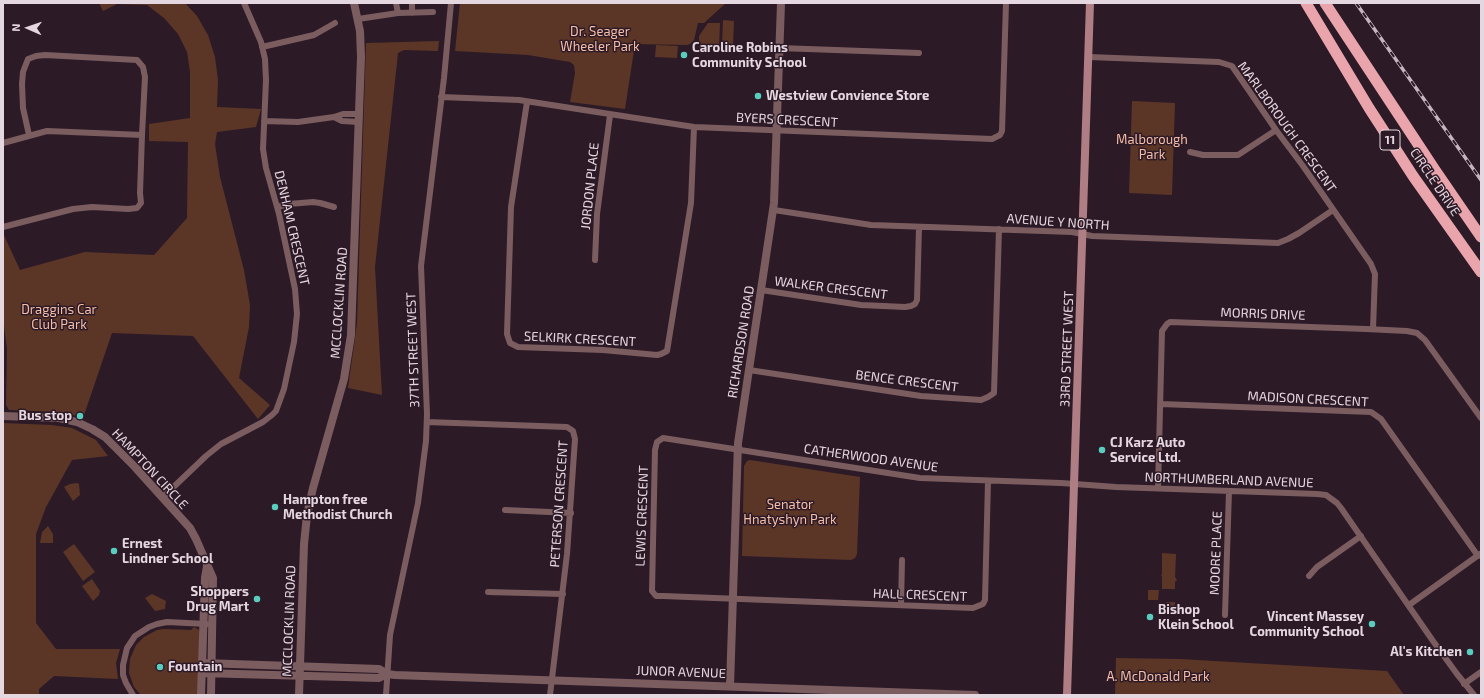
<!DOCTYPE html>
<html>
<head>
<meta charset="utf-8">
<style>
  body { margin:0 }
  #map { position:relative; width:1484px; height:698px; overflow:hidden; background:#2d1a27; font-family:"Exo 2",sans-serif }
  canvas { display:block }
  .frame { position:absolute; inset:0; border:4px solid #e5d7df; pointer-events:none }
  .north { position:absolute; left:8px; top:8px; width:40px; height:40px; -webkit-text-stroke:3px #2d1a27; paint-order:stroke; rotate:272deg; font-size:11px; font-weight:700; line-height:16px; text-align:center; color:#e5d7df }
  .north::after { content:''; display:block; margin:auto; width:14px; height:18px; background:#e5d7df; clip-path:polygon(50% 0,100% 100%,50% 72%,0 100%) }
</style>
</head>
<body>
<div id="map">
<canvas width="1484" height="698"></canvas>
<div class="frame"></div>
<div class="north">N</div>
</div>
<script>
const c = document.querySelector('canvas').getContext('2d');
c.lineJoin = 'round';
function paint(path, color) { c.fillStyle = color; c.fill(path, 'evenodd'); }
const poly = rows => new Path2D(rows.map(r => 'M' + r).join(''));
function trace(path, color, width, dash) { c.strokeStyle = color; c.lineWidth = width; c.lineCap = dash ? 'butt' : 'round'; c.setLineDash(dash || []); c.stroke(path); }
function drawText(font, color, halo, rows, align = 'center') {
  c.font = font + ' "Exo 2",sans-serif'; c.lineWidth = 3; c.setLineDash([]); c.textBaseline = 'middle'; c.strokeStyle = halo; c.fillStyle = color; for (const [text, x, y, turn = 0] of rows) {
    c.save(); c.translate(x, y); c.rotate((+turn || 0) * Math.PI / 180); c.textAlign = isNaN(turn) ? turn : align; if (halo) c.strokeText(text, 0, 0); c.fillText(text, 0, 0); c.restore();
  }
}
paint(poly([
  [99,3,185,3,197,16,208,35,215,57,218,80,217,107,261,109,256,127,217,132,215,144,220,177,244,270,250,305,249,327,239,378,270,405,258,419,193,336,112,333,83,418,70,414,56,412,12,410,9,410,6,405,7,349,3,318,3,233,20,270,85,252,154,255,187,218,188,142,149,141,149,124,190,118,190,72,187,52,178,34,164,18,147,5,117,4,103,11],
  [460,3,726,3,704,23,698,23,694,40,690,44,687,45,635,44,625,109,570,102,575,73,574,65,570,62,528,55,455,51],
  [723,20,734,21,733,45,722,45],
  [708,23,720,23,719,49,702,50,699,48,699,36],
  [439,41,438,51,404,50,398,53,375,267,382,395,348,388,357,323,366,43],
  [656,45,678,46,677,58,655,57],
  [1132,101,1175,103,1172,195,1129,193],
  [3,423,52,425,72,428,96,440,108,456,72,460,46,507,36,534,36,623,56,649,120,649,116,663,118,679,54,676,39,689,39,695,3,695],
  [750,460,860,477,857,554,855,558,851,560,742,556,744,466,747,461],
  [77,483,79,484,80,495,73,501,64,487,70,484],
  [48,526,53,534,53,543,40,543,42,532],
  [74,544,95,572,83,581,63,552],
  [1162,553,1176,554,1175,577,1177,580,1175,582,1175,589,1162,589,1162,577,1161,575,1162,574],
  [92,579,100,591,99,595,93,601,82,586],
  [1148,590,1159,590,1158,600,1148,600],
  [152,594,166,601,165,609,155,611,145,598],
  [1166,602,1175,602,1174,615,1166,615],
  [194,627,199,630,200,635,198,695,141,695,134,687,129,673,130,659,136,645,144,637,157,630,164,629,191,630],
  [1116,658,1180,659,1387,671,1404,695,1115,695]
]), '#5b3627');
trace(poly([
  [396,3,398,13],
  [412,3,412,13],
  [358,19,398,13,433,12],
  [262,47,314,35,335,23],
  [779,48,919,53],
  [1089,57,1219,62,1232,66,1276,130,1303,166,1371,264,1375,274,1373,329],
  [441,97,519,100,694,127,992,139,1000,135,1002,131,1006,3],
  [527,102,511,207,507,334,510,343,518,347,603,350,657,355,661,354,667,351,691,203,694,127],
  [334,117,342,121,359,122],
  [264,121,298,122,334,117,343,114,359,114],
  [29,135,23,108,22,84,23,72,28,59,36,56,45,55,137,60,143,67,145,77,142,135],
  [3,143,47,131,142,135,140,193,141,203,137,208,128,209,92,207,73,209,3,227],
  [1190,152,1203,155,1238,155,1276,130],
  [277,207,289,204,313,202,320,203,334,207],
  [774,210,871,225,1072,232,1092,236,1278,243,1288,239,1299,233,1333,210],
  [595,260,597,214,610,115],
  [761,290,861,305,905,307,911,306,915,304,917,300,919,227],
  [749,370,921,396,981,400,988,397,994,393,999,229],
  [1161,404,1371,412,1381,419,1478,556],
  [427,422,567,427,573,431,575,439,567,554,550,695],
  [988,481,985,600,983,604,973,608,663,596,656,596,652,591,655,450,657,442,663,438,920,478,1061,483,1116,487,1317,494,1326,495,1337,503,1341,508,1433,641,1457,674,1474,695],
  [1158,488,1162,331,1167,324,1170,322,1366,329,1407,331,1417,333,1425,340,1481,418],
  [162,498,206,456,221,444,263,422,272,415,276,411,284,389,294,342,297,314,295,289,279,214,266,168,263,149,266,80,265,59,261,42,244,3],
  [505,510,571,513],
  [1309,576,1317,567,1361,536],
  [488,592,563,594],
  [901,605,902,560],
  [1409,605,1480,554],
  [1225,615,1229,491],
  [1464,684,1481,672],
  [133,695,126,683,123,675,123,665,127,648,135,636,149,627,157,624,167,622,207,624],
  [386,695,390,635,418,503,426,441,427,414,421,266,444,78,451,3]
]), '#7b5d60', 6);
trace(poly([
  [3,416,59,418,77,422,92,429,105,437,134,466,190,528,196,539,213,578,211,695],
  [203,663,379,669,387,674,395,675,975,695],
  [202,673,379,678,387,674],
  [730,686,738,443,774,203,781,3],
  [201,695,205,578,207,566],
  [299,695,304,544,307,515,313,488,344,379,351,335,361,57,360,31,354,3]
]), '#7b5d60', 8);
trace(poly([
  [1067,695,1090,3]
]), '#af7e84', 8);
trace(poly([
  [1306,3,1369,108,1413,176,1481,272],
  [1325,3,1435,170,1481,237]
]), '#e9a4ac', 11);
const rail = poly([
  [1356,3,1481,180]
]);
trace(rail, '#c4b5be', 3.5);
trace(rail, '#2d1a27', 2, [6]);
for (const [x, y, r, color] of [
  [684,55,4,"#59cebf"],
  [758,96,4,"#59cebf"],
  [80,416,4,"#59cebf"],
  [1102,450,4,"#59cebf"],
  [275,507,4,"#59cebf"],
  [114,551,4,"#59cebf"],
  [257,599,4,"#59cebf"],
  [1150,617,4,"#59cebf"],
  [1372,624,4,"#59cebf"],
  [1470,652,4,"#59cebf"],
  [160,667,4,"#59cebf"]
]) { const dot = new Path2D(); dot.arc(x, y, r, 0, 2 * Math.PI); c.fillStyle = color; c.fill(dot); trace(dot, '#2d1a27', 1.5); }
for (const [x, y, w] of [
  [1390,140,20]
]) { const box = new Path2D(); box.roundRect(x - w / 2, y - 10, w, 20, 3); c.fillStyle = '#2d1a27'; c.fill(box); trace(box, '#e5d7df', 1); }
drawText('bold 12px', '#e5d7df', null, [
  ["11",1390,140]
]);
drawText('13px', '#f5bea8', '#2d1a27', [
  ["Dr. Seager",600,32],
  ["Wheeler Park",600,47],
  ["Malborough",1152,140],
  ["Park",1152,155],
  ["Draggins Car",59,310],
  ["Club Park",59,325],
  ["Senator",790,505],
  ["Hnatyshyn Park",790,520],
  ["A. McDonald Park",1158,677]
]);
drawText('bold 13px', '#e5d7df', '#2d1a27', [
  ["Caroline Robins",692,48],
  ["Community School",692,63],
  ["Westview Convience Store",766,96],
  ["Bus stop",72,416,"right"],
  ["CJ Karz Auto",1110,443],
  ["Service Ltd.",1110,458],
  ["Hampton free",283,500],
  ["Methodist Church",283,515],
  ["Ernest",122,544],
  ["Lindner School",122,559],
  ["Shoppers",249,592,"right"],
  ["Drug Mart",249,607,"right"],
  ["Bishop",1158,610],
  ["Klein School",1158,625],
  ["Vincent Massey",1364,617,"right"],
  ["Community School",1364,632,"right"],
  ["Al's Kitchen",1462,652,"right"],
  ["Fountain",168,667]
], 'left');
drawText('13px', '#e5d7df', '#2d1a27', [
  ["BYERS CRESCENT",787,120,3],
  ["MARLBOROUGH CRESCENT",1287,127,54],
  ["CIRCLE DRIVE",1435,182,56],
  ["JORDON PLACE",590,186,-84],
  ["AVENUE Y NORTH",1058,222,4],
  ["DENHAM CRESCENT",292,228,77],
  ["WALKER CRESCENT",831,288,7],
  ["MCCLOCKLIN ROAD",339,303,-86],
  ["MORRIS DRIVE",1263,314,2],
  ["SELKIRK CRESCENT",580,339,3],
  ["RICHARDSON ROAD",741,342,-81],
  ["33RD STREET WEST",1067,349,-88],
  ["37TH STREET WEST",413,350,-92],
  ["BENCE CRESCENT",907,381,7],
  ["MADISON CRESCENT",1308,399,3],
  ["CATHERWOOD AVENUE",871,458,8],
  ["HAMPTON CIRCLE",150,469,47],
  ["NORTHUMBERLAND AVENUE",1229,480,2],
  ["PETERSON CRESCENT",559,504,-86],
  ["LEWIS CRESCENT",642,516,-88],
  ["MOORE PLACE",1216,553,-88],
  ["HALL CRESCENT",920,595,2],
  ["MCCLOCKLIN ROAD",289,621,-88],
  ["JUNOR AVENUE",681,672,2]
]);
</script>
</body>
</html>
